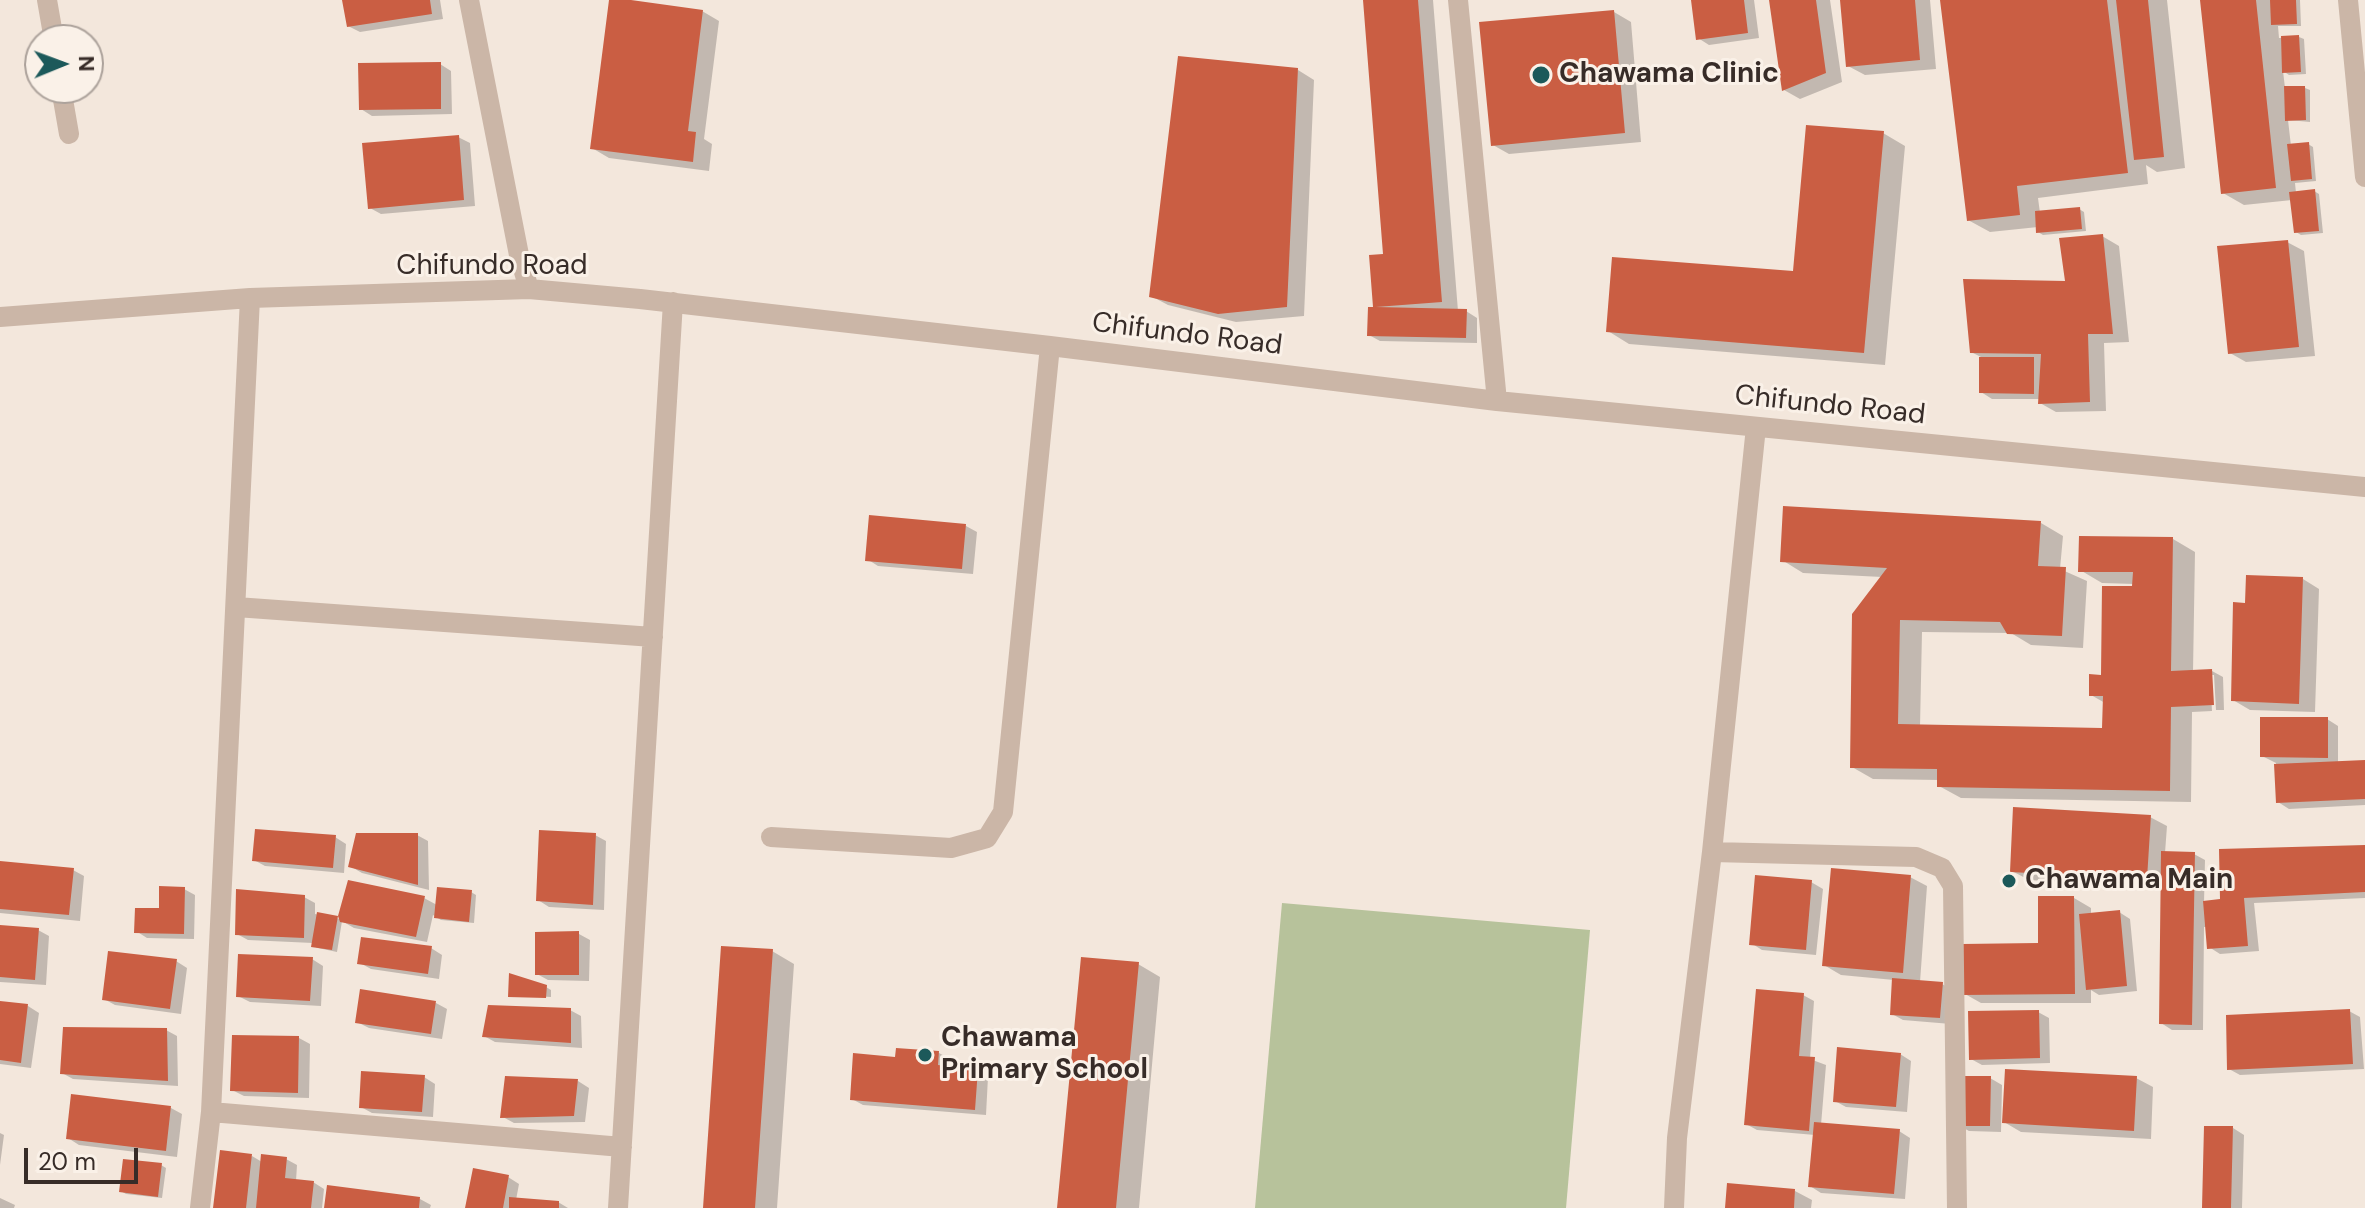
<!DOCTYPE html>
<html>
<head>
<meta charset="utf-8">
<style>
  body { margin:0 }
  #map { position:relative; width:2365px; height:1208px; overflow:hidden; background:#f3e7dc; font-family:"DM Sans",sans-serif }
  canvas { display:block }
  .north { position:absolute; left:24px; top:24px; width:80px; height:80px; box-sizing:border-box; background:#faf1e8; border:2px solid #aca29b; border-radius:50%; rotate:89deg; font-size:22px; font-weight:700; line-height:32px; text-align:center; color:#372c28 }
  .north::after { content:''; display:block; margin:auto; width:28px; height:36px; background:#1c595a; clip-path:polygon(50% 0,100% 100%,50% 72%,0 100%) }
  .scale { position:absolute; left:24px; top:1148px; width:114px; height:36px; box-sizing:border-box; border:4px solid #372c28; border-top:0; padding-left:10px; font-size:24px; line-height:28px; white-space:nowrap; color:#372c28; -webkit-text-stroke:6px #faf1e8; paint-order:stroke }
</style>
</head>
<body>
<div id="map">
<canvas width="2365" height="1208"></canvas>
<div class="north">N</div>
<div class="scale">20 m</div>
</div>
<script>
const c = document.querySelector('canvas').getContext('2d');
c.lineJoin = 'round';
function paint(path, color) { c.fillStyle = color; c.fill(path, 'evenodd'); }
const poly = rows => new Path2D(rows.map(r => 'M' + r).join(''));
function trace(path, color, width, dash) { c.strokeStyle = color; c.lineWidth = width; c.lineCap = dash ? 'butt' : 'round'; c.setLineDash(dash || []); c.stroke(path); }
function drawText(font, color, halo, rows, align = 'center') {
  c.font = font + ' "DM Sans",sans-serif'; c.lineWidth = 6; c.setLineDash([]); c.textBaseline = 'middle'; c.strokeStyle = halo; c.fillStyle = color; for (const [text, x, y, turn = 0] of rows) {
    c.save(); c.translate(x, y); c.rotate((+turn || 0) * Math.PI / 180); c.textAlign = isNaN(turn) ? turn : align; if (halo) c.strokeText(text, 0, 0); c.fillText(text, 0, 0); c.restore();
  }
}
paint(poly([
  [1282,903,1590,930,1566,1208,1255,1208]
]), '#b7c29b');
paint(poly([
  [344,0,440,0,443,19,360,32,348,26],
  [611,0,702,11,719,21,704,139,712,144,709,171,609,158,592,148],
  [1365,0,1433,0,1458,311,1466,311,1477,318,1477,343,1380,341,1369,335,1381,310,1375,306,1385,255],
  [1693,0,1754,0,1759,38,1709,45,1698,38],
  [1771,0,1830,0,1842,82,1800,99,1784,90],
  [1842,0,1930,0,1936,69,1865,75,1848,66],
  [1942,0,2167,0,2185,168,2157,172,2146,165,2148,184,2038,198,2040,213,2079,209,2084,212,2086,231,2043,235,2038,232,2038,227,1990,232,1968,220],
  [2202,0,2300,0,2301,26,2278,26,2279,38,2299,37,2304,39,2306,74,2289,75,2283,71,2285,88,2305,88,2310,90,2310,122,2288,120,2291,146,2308,144,2313,147,2316,181,2295,183,2296,193,2314,191,2319,194,2323,233,2301,235,2296,232,2292,200,2244,205,2223,193],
  [1614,12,1631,22,1641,142,1509,154,1493,145],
  [440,64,451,71,452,114,372,116,361,109],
  [1298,70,1314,80,1304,316,1236,322,1168,305,1151,296],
  [1883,133,1905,146,1885,365,1629,344,1608,331,1794,274],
  [458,137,470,143,475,206,381,214,370,208],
  [2102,236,2119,246,2129,342,2104,343,2106,411,2056,412,2040,403,2040,399,1992,399,1981,392,1981,357,1971,352,2067,283],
  [2287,242,2304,251,2315,356,2246,362,2230,353],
  [871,517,966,526,977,532,973,574,878,566,867,559],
  [2041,523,2063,536,2060,569,2087,581,2083,648,2031,645,2011,633,1922,632,1920,727,2104,730,2105,703,2091,695,2102,677,2134,584,2102,583,2080,570,2173,539,2195,552,2193,672,2212,671,2223,677,2224,710,2216,710,2214,675,2210,675,2212,711,2192,712,2191,802,1961,798,1939,786,1939,780,1873,779,1852,767,1882,577,1803,573,1782,560],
  [2303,579,2319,589,2315,712,2250,710,2233,700,2247,605],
  [2327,719,2338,726,2338,763,2365,762,2365,805,2289,809,2278,802,2276,763,2262,756],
  [2150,817,2167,826,2165,853,2194,854,2205,860,2204,903,2222,901,2365,846,2365,898,2254,903,2259,951,2220,954,2209,947,2207,927,2204,927,2203,1030,2172,1030,2161,1023,2163,887,2029,880,2012,871],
  [417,835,428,841,429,890,362,873,350,866],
  [595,835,606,841,604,910,549,907,538,900],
  [335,837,346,844,344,873,265,866,254,860],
  [0,863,73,870,84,876,80,921,0,913],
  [1910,877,1927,886,1920,982,1942,984,1953,990,1951,1024,1903,1020,1892,1014,1894,980,1841,975,1824,965],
  [1811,882,1823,889,1816,955,1762,950,1751,943],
  [184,889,195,895,194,939,147,938,136,931],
  [471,892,476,895,474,923,441,920,433,915,427,942,354,928,342,921,337,952,318,948,313,946,313,943,248,940,237,934,304,897,315,903,315,914,340,919,424,898,437,905],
  [2074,898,2091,908,2091,915,2119,912,2130,919,2137,991,2099,995,2091,990,2091,1003,1981,1003,1965,994,2040,945],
  [0,927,38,930,49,936,46,985,0,982],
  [579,934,590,940,589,981,548,980,537,974],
  [431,948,442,955,439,979,371,969,360,963],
  [772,951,794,964,777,1208,705,1208],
  [312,959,323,966,321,1006,250,1002,238,996],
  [176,961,187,968,181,1014,115,1005,104,999],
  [1138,964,1160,977,1139,1208,1059,1208],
  [546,987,551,990,551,997,513,995],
  [1803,995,1814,1001,1810,1059,1826,1065,1821,1125,1899,1131,1910,1138,1905,1199,1821,1193,1810,1186,1815,1135,1757,1130,1746,1124],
  [0,1003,28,1006,39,1013,31,1068,0,1064],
  [436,1003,447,1009,442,1039,369,1028,357,1022],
  [570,1010,581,1016,582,1048,495,1042,484,1036],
  [2349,1011,2360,1017,2364,1069,2240,1075,2229,1069],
  [2038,1012,2049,1018,2050,1063,1982,1065,1971,1059],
  [166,1030,177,1036,178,1086,73,1079,62,1073],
  [299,1038,310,1044,309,1098,244,1096,232,1090],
  [939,1053,950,1059,949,1068,977,1071,988,1077,986,1115,863,1105,852,1099,897,1059],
  [1900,1054,1911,1061,1907,1112,1846,1107,1835,1101],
  [424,1077,435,1084,433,1117,372,1113,361,1107],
  [1990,1078,2002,1085,2001,1132,1969,1131,1958,1125],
  [2136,1078,2153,1087,2151,1139,2021,1132,2004,1122],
  [578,1081,589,1088,585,1122,514,1123,503,1117],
  [171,1108,182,1114,177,1157,79,1145,68,1138],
  [2233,1128,2244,1135,2242,1208,2204,1208],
  [0,1133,4,1135,0,1165],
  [252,1156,262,1162,286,1159,297,1165,296,1181,313,1182,324,1189,322,1208,215,1208],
  [161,1165,166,1168,162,1198,126,1194,121,1191],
  [508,1177,519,1184,516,1200,558,1202,568,1208,467,1208],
  [1795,1191,1812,1200,1811,1208,1727,1208],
  [0,1198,15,1205,14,1208,0,1208],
  [420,1199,431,1205,430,1208,326,1208]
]), '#0003');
paint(poly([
  [342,0,430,0,432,14,347,27],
  [609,0,631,0,703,10,688,131,696,132,693,162,590,149],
  [1363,0,1418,0,1442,302,1376,307,1467,309,1466,338,1367,336,1368,307,1373,307,1369,255,1383,254],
  [1691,0,1744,0,1748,33,1696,40],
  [1769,0,1816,0,1826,73,1782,91],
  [1840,0,1915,0,1920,60,1846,67],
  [1940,0,2107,0,2128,173,2017,186,2020,215,1967,221],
  [2116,0,2148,0,2164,157,2134,160],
  [2200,0,2256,0,2276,188,2221,194],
  [2270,0,2296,0,2297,24,2271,25],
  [1614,10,1625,133,1491,146,1479,22],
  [2299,35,2301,72,2282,73,2281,36],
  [1178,56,1298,68,1287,307,1218,314,1149,297],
  [441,62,441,109,359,110,358,63],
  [2284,86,2305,86,2306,120,2285,121],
  [1806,125,1884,131,1864,353,1606,332,1612,257,1793,271],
  [459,135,464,200,368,209,362,143],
  [2309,142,2312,179,2291,181,2287,144],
  [2315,189,2319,231,2294,233,2289,192],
  [2080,207,2082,229,2036,233,2035,211],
  [2103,234,2113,334,2088,334,2090,402,2038,404,2041,354,1970,353,1963,279,2065,281,2059,238],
  [2288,240,2299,347,2228,354,2217,246],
  [1979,357,2034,357,2034,394,1979,393],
  [1783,506,2041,521,2038,566,2066,567,2062,636,2007,634,2000,622,1900,620,1898,724,2102,728,2103,696,2089,696,2089,674,2101,675,2102,586,2132,586,2133,572,2078,572,2079,536,2173,537,2171,671,2212,669,2214,705,2171,707,2170,791,1937,787,1937,769,1850,768,1852,614,1887,568,1780,562],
  [869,515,966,524,962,569,865,561],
  [2246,575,2303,577,2299,704,2231,701,2233,602,2245,603],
  [2260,717,2328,717,2328,758,2260,757],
  [2365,760,2365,799,2276,803,2274,764],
  [2013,807,2151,815,2147,879,2010,872],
  [255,829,336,835,333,868,252,861],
  [539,830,596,833,593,905,536,901],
  [356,833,418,833,418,885,348,867],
  [2365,845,2365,892,2244,898,2248,946,2207,949,2203,901,2220,899,2219,849],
  [2161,851,2195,852,2192,1025,2159,1024],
  [0,861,74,868,69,915,0,909],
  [1831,868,1911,875,1903,973,1822,966],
  [1755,875,1812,880,1806,950,1749,945],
  [348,880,425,896,416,937,340,922,338,916],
  [159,886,185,887,184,934,134,933,135,908,159,908],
  [437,887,472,890,469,922,434,918],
  [236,889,305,895,304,938,235,935],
  [2038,896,2074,896,2075,994,1963,995,1962,944,2038,943],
  [2120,910,2127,986,2086,990,2079,914],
  [317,912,338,916,332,950,311,947],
  [0,925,39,928,35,980,0,977],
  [579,931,579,975,535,975,535,932],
  [361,937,432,946,428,974,357,964],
  [721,946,773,949,755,1208,703,1208],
  [108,951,177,959,170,1009,102,1000],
  [238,954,313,957,310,1001,236,997],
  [1081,957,1139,962,1116,1208,1057,1208],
  [509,973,547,985,546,998,508,997],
  [1892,978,1943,982,1940,1018,1890,1015],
  [360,989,436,1001,431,1034,355,1023],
  [1756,989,1804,993,1799,1056,1815,1057,1809,1131,1744,1125],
  [0,1001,28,1004,21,1063,0,1060],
  [488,1005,571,1008,571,1043,482,1037],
  [2350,1009,2353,1064,2227,1070,2226,1015],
  [2039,1010,2040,1058,1969,1060,1968,1011],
  [63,1027,167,1028,168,1081,60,1074],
  [232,1035,299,1036,298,1093,230,1091],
  [1837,1047,1901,1053,1896,1107,1833,1102],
  [896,1048,939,1051,938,1065,978,1069,975,1110,850,1100,853,1053,895,1057],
  [2005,1069,2137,1076,2134,1131,2002,1123],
  [361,1071,425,1075,422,1112,359,1108],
  [505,1076,578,1079,574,1116,500,1118],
  [1956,1076,1991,1076,1990,1126,1955,1126],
  [71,1094,171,1106,166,1151,66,1139],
  [1814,1122,1900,1129,1894,1194,1808,1187],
  [2204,1126,2233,1126,2231,1208,2202,1208],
  [220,1150,252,1154,246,1208,213,1208],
  [261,1154,287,1157,285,1178,314,1181,311,1208,256,1208],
  [123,1159,162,1163,158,1197,119,1192],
  [473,1168,509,1175,503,1208,465,1208],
  [1727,1183,1795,1189,1794,1208,1725,1208],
  [327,1185,420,1197,419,1208,324,1208],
  [509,1197,559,1201,559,1208,509,1208]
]), '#ca5e43');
trace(poly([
  [47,0,54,40],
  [469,0,519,255,529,289],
  [1458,0,1497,401],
  [2348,0,2365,177],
  [61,88,69,134],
  [0,317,250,298,529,289,640,299,1050,346,1497,401,2365,487],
  [236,607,653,637],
  [771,837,951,848,987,838,1003,812,1050,346],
  [1712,852,1916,857,1942,868,1953,886,1957,1208],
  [211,1112,622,1147],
  [200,1208,211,1112,250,298],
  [618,1208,673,302],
  [1674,1208,1677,1138,1712,852,1756,427]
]), '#cbb6a7', 20);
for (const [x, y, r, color] of [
  [1541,75,10,"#1c595a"],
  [2009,881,8,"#1c595a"],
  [925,1055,8,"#1c595a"]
]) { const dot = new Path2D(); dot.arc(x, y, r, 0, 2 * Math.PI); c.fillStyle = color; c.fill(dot); trace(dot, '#faf1e8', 3); }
drawText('bold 28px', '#372c28', '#faf1e8', [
  ["Chawama Clinic",1559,75],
  ["Chawama Main",2025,881],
  ["Chawama",941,1039],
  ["Primary School",941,1071]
], 'left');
drawText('28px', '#372c28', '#faf1e8', [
  ["Chifundo Road",492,267],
  ["Chifundo Road",1187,335,7],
  ["Chifundo Road",1830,406,6]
]);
</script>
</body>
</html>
